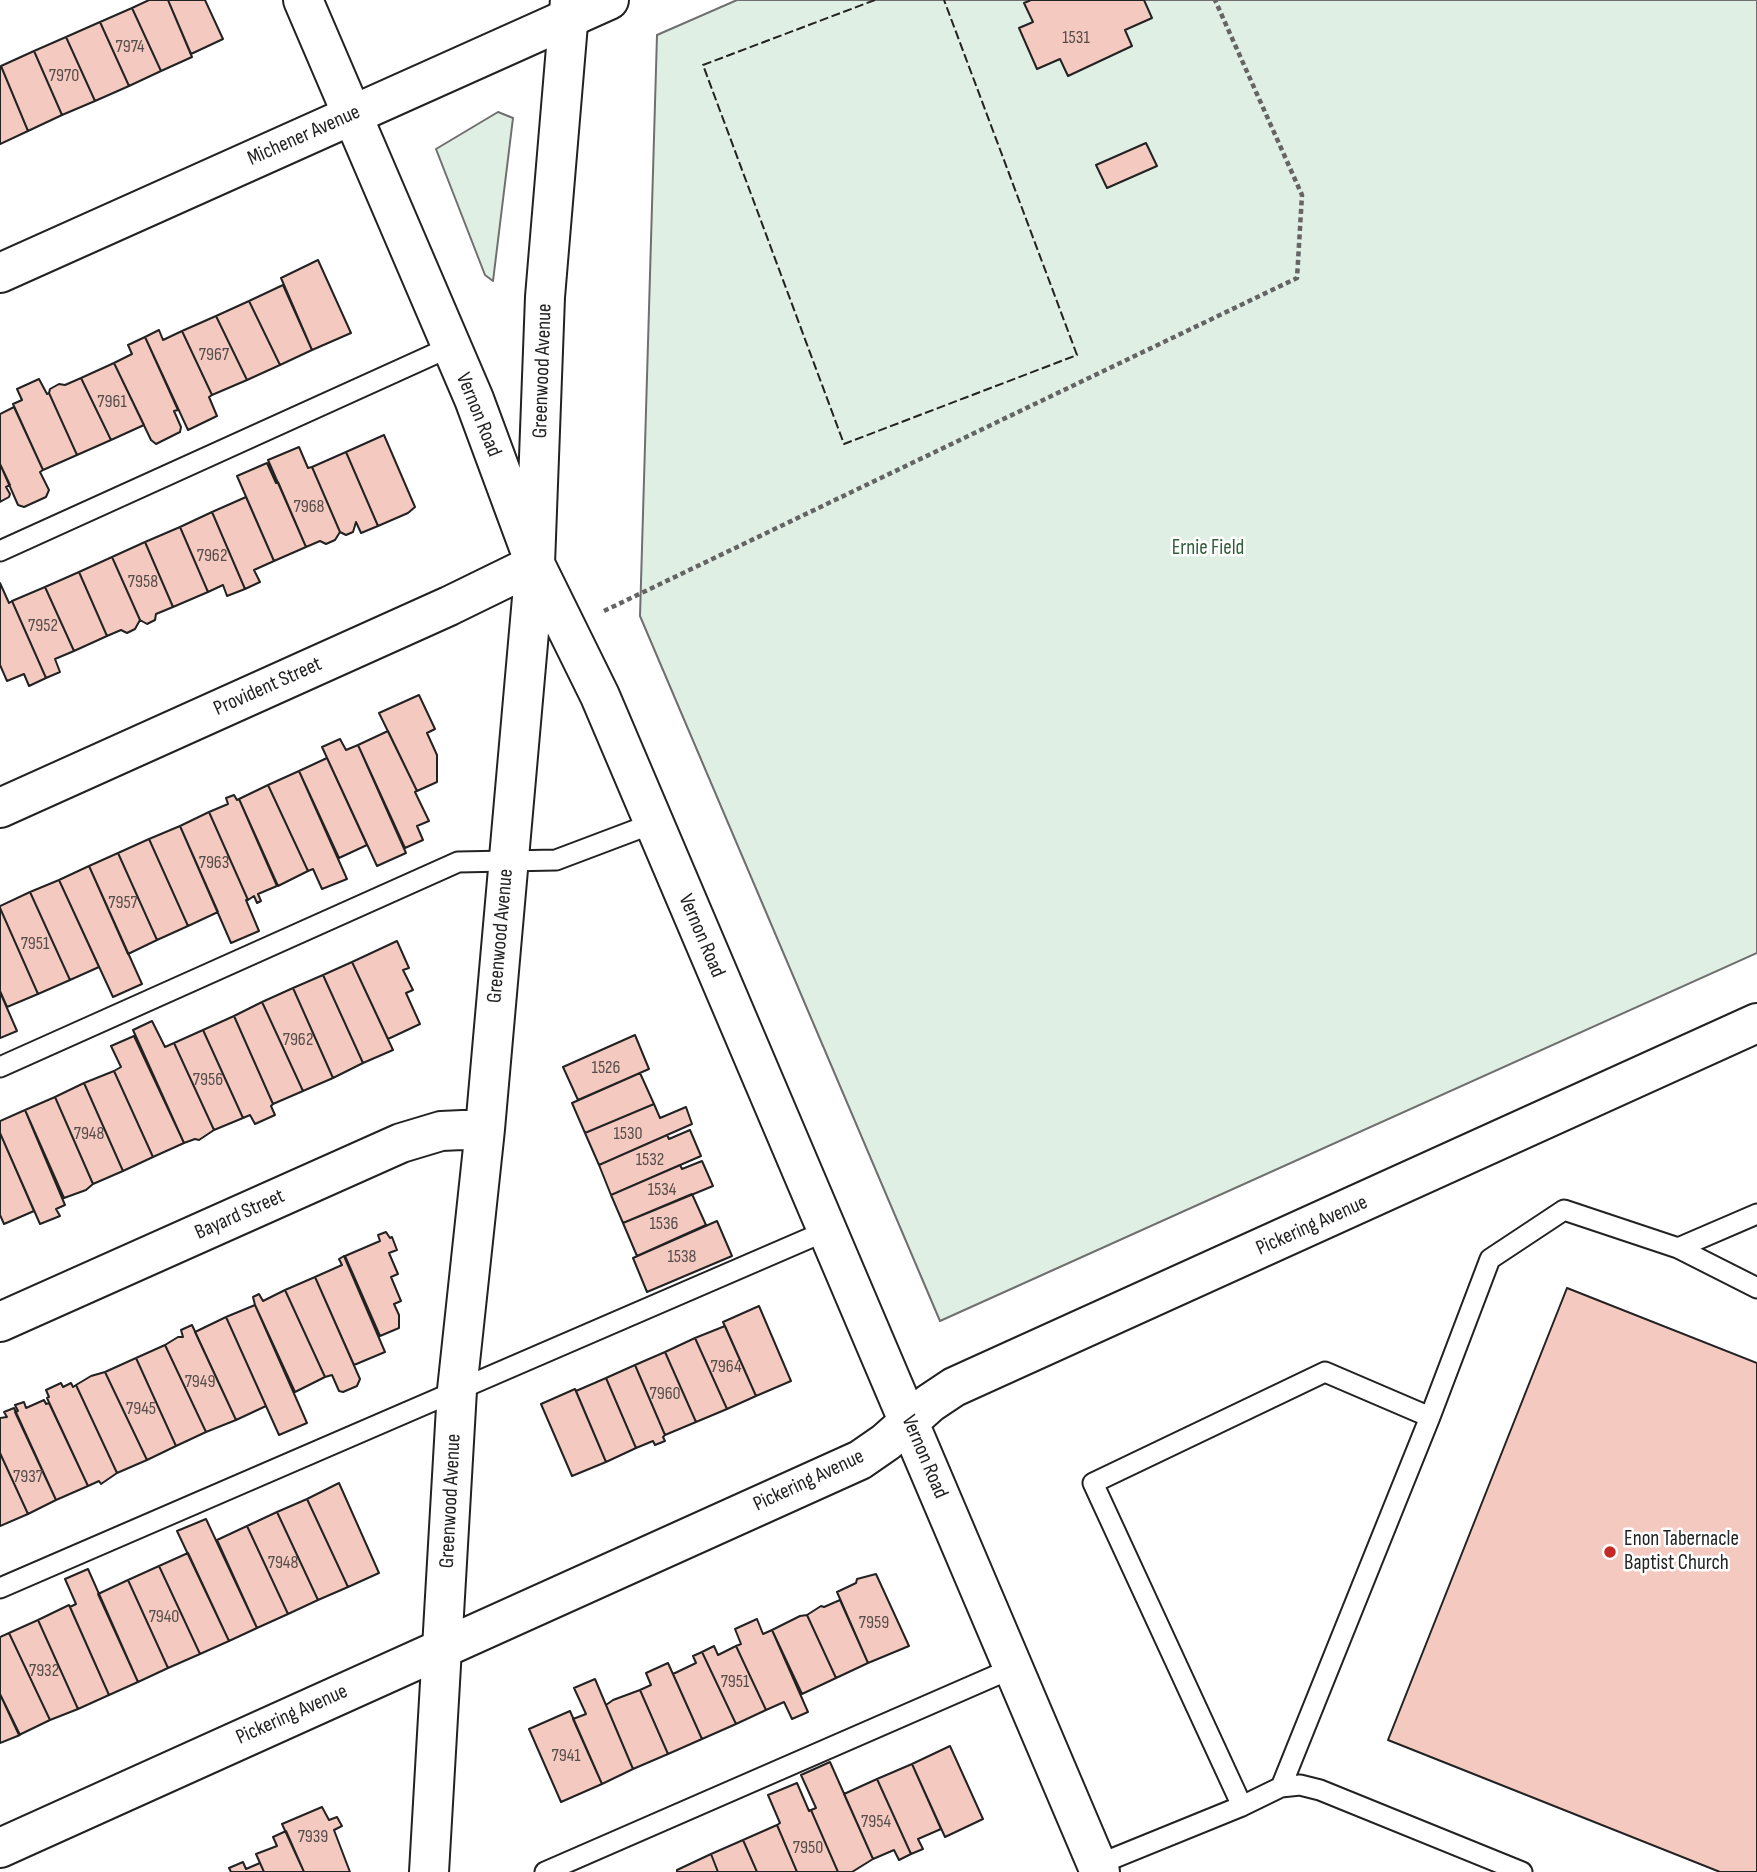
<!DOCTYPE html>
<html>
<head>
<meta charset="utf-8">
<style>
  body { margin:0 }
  canvas { display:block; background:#fff }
</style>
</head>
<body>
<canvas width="1757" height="1872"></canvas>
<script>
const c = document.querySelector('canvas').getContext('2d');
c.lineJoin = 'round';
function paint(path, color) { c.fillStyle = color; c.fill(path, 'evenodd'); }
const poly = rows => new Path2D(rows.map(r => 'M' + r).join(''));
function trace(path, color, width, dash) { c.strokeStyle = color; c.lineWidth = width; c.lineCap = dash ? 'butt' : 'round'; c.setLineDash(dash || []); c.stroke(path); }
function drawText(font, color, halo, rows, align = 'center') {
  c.font = font + ' "Sofia Sans Condensed",sans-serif'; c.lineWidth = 5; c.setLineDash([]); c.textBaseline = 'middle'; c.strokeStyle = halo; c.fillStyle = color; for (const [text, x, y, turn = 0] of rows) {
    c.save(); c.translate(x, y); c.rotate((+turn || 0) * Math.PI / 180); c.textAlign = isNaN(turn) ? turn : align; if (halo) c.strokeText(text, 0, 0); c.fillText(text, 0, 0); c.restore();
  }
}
const green = poly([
  [737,0,1757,0,1757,953,940,1321,640,616,657,35,737,0],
  [498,112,513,118,493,281,485,275,436,149,498,112]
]);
paint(green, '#e0efe3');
trace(green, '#6f6f6f', 2);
const building = poly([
  [149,0,168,0,192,57,161,71,132,8,149,0],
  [168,0,205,0,223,39,191,54,168,0],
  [1031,0,1144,0,1152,18,1125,30,1132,46,1068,76,1060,59,1037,69,1019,28,1033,22,1024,3,1031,0],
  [132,8,161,71,129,86,100,22,132,8],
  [100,22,129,86,95,101,66,37,100,22],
  [66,37,95,101,62,115,34,51,66,37],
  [34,51,62,115,28,131,1,66,34,51],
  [1,66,28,131,0,144,0,67,1,66],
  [1146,143,1157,166,1107,188,1096,165,1146,143],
  [318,260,351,333,312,350,281,278,318,260],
  [283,285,312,350,280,365,249,301,283,285],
  [249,301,280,365,247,380,216,316,249,301],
  [216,316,247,380,212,395,182,331,216,316],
  [159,330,163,340,182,331,212,395,209,397,217,416,188,430,145,337,159,330],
  [145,337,178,410,174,411,181,427,180,432,156,444,151,440,114,363,132,354,128,345,145,337],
  [114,363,144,425,111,440,81,378,114,363],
  [81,378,111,440,77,455,49,393,50,389,59,384,65,385,81,378],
  [39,379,47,394,49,393,77,455,43,470,13,404,22,400,17,389,39,379],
  [14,407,43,470,40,472,49,490,46,497,24,507,18,505,0,464,0,414,14,407],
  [384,435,415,507,408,513,378,526,346,452,384,435],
  [299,447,308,468,312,467,340,532,335,540,326,544,320,541,306,547,268,460,299,447],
  [346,452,378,526,361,533,356,522,353,532,346,535,340,532,312,467,346,452],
  [267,463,276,483,278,482,306,547,274,561,237,476,267,463],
  [0,464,10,485,6,487,10,494,9,497,0,502,0,464],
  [246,497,274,561,254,570,260,582,245,589,212,512,246,497],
  [212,512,245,589,227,596,223,585,208,592,180,527,212,512],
  [180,527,208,592,173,607,145,542,180,527],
  [145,542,173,607,156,614,155,620,147,624,140,620,112,557,145,542],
  [112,557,140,620,135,629,127,633,121,630,107,636,79,572,112,557],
  [79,572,107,636,74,651,45,587,79,572],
  [0,583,9,603,12,601,46,678,29,686,24,674,7,681,0,665,0,583],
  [45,587,74,651,55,659,60,672,46,678,12,601,45,587],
  [419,695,435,729,427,733,437,755,437,782,417,791,379,713,419,695],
  [388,731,417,791,415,792,429,821,417,826,423,840,405,848,358,745,388,731],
  [340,739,346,750,358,745,406,853,377,866,322,747,340,739],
  [327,758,367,845,339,858,299,771,327,758],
  [299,771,347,879,322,889,313,869,308,871,268,785,299,771],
  [268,785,308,871,278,886,239,799,268,785],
  [234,795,237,800,239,799,277,886,258,894,261,901,257,903,254,896,248,900,209,812,228,804,226,798,234,795],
  [209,812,248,900,246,900,259,931,231,943,180,826,209,812],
  [180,826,218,912,188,926,149,839,180,826],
  [149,839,188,926,157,940,118,853,149,839],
  [118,853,157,940,128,954,89,866,118,853],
  [89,866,142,984,113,997,59,880,89,866],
  [59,880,99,967,70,980,30,892,59,880],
  [30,892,70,980,38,994,0,908,0,906,30,892],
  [0,908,38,994,7,1007,0,991,0,908],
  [397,941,409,968,403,970,413,990,406,993,420,1024,388,1039,352,962,397,941],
  [352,962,393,1050,363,1063,323,975,352,962],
  [323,975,363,1063,333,1078,293,988,323,975],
  [293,988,333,1078,303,1091,262,1002,293,988],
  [0,992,17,1031,0,1038,0,992],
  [262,1002,303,1091,273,1104,234,1016,262,1002],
  [234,1016,273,1104,271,1106,275,1115,255,1124,250,1115,243,1118,203,1030,234,1016],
  [152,1021,165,1047,174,1043,214,1130,199,1140,195,1139,184,1143,133,1030,152,1021],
  [203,1030,243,1118,214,1130,174,1043,203,1030],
  [635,1035,649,1069,578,1100,563,1067,635,1035],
  [134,1036,184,1143,153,1157,114,1071,121,1067,111,1046,134,1036],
  [114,1071,153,1157,123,1171,84,1083,114,1071],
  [640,1073,654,1104,585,1133,572,1103,640,1073],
  [84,1083,123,1171,93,1184,55,1097,84,1083],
  [55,1097,93,1184,86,1190,64,1198,25,1110,55,1097],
  [654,1104,660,1118,686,1107,692,1124,599,1165,585,1133,654,1104],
  [25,1110,65,1205,56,1209,60,1216,40,1224,0,1133,0,1121,25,1110],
  [690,1130,701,1156,611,1195,599,1165,667,1135,669,1139,690,1130],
  [0,1133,34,1211,4,1224,0,1215,0,1133],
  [702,1161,713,1186,623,1223,611,1195,680,1165,682,1169,702,1161],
  [692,1194,706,1225,637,1256,623,1223,692,1194],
  [717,1221,732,1256,647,1292,633,1258,717,1221],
  [386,1232,390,1238,392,1237,397,1250,389,1253,398,1274,391,1277,401,1301,394,1304,399,1315,399,1328,380,1336,345,1256,380,1241,378,1235,386,1232],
  [344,1256,385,1352,354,1365,315,1277,342,1265,339,1259,344,1256],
  [315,1277,360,1379,357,1386,343,1392,339,1391,332,1375,325,1377,285,1290,315,1277],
  [1567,1288,1757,1363,1757,1872,1720,1872,1388,1740,1567,1288],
  [285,1290,325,1377,295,1392,255,1305,253,1297,259,1294,263,1301,285,1290],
  [255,1305,307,1423,279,1435,226,1317,255,1305],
  [759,1306,791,1381,756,1396,723,1322,759,1306],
  [226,1317,266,1406,236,1420,195,1332,226,1317],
  [192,1325,236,1420,206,1432,165,1345,178,1337,183,1337,181,1330,192,1325],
  [725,1326,756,1396,727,1409,695,1338,725,1326],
  [695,1338,727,1409,696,1422,665,1352,695,1338],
  [165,1345,206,1432,176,1446,136,1358,165,1345],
  [665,1352,696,1422,665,1435,635,1365,665,1352],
  [136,1358,176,1446,147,1460,105,1372,136,1358],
  [635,1365,665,1435,663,1437,665,1441,655,1445,653,1441,636,1448,606,1378,635,1365],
  [105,1372,147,1460,117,1473,76,1385,91,1376,105,1372],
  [606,1378,636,1448,606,1462,576,1391,606,1378],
  [61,1383,63,1387,71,1383,73,1387,76,1385,117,1473,101,1484,99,1481,88,1486,47,1398,49,1397,46,1390,61,1383],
  [575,1389,606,1462,572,1476,541,1404,575,1389],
  [44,1400,46,1404,49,1403,88,1486,56,1500,15,1412,18,1411,15,1405,24,1402,26,1408,44,1400],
  [14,1408,56,1500,28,1514,0,1453,0,1418,7,1417,4,1412,14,1408],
  [0,1453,28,1514,0,1526,0,1453],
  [339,1483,379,1573,348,1587,307,1499,339,1483],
  [307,1499,348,1587,318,1600,277,1512,307,1499],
  [277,1512,318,1600,288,1614,247,1526,277,1512],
  [206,1519,257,1628,229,1641,177,1531,206,1519],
  [247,1526,288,1614,257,1628,217,1540,247,1526],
  [188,1553,229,1641,200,1654,159,1566,188,1553],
  [159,1566,200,1654,168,1668,128,1580,159,1566],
  [88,1569,138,1682,109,1695,70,1607,76,1604,65,1579,88,1569],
  [876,1574,909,1646,868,1663,837,1592,856,1583,857,1579,876,1574],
  [128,1580,168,1668,138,1682,98,1594,128,1580],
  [840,1600,868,1663,836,1678,807,1615,821,1606,824,1607,840,1600],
  [69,1605,109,1695,78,1709,38,1620,69,1605],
  [807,1615,836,1678,802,1694,772,1630,800,1616,807,1615],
  [757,1619,763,1634,772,1630,808,1712,792,1719,784,1702,766,1710,736,1646,741,1644,735,1629,757,1619],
  [38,1620,78,1709,50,1720,9,1633,38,1620],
  [9,1633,50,1720,19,1735,0,1694,0,1637,9,1633],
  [714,1646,718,1655,736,1646,766,1710,736,1724,702,1652,714,1646],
  [702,1652,736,1724,702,1739,673,1674,696,1663,693,1656,702,1652],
  [668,1663,702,1739,668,1754,640,1690,651,1685,646,1673,668,1663],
  [595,1679,633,1769,602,1784,573,1719,586,1714,574,1688,595,1679],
  [640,1690,668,1754,633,1769,606,1705,613,1700,640,1690],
  [0,1694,20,1735,0,1743,0,1694],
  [570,1711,602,1784,561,1802,529,1729,570,1711],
  [950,1746,983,1819,945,1837,912,1764,950,1746],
  [830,1762,873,1859,852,1872,838,1872,811,1810,816,1808,801,1775,830,1762],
  [912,1764,941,1829,918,1839,923,1849,911,1854,877,1779,912,1764],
  [877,1779,911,1854,899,1860,894,1850,873,1859,844,1794,877,1779],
  [797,1783,809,1811,811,1810,838,1872,797,1872,777,1825,780,1823,768,1795,797,1783],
  [322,1807,329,1820,337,1817,342,1826,334,1830,350,1872,304,1872,282,1824,322,1807],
  [777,1825,797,1872,757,1872,743,1840,777,1825],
  [286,1831,304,1872,264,1872,256,1854,277,1846,273,1837,286,1831],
  [743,1840,757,1872,718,1872,711,1854,743,1840],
  [711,1854,718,1872,677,1872,677,1870,711,1854],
  [243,1862,246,1869,260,1863,264,1872,231,1872,229,1868,243,1862]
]);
paint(building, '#f3c9c0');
trace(building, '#222', 2);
const service = poly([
  [0,551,450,347],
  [0,1067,458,862,556,860,654,823],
  [1678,1248,1757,1214],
  [0,1588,826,1231],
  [1281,1787,1430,1417,1490,1259,1564,1210,1678,1248,1757,1288],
  [1242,1806,1093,1483,1325,1372,1430,1417],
  [1097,1865,1242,1806,1281,1787,1300,1785,1320,1790,1522,1872],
  [545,1872,1013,1668]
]);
const minor = poly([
  [303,0,474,399,535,564,600,696,1100,1872],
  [0,808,449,606,535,564],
  [0,1322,401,1143,441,1131,485,1129],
  [0,1848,860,1460,886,1442,930,1403,954,1387,1757,1023],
  [429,1872,457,1390,485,1129,535,564,545,297,570,0]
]);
const tertiary = poly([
  [0,273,609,0]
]);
trace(service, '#222', 23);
trace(minor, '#222', 42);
trace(tertiary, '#222', 42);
trace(poly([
  [604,611,1297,278,1302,195,1215,0]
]), '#646464', 4.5, [5, 3.5]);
trace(service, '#fff', 19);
trace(minor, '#fff', 38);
trace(tertiary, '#fff', 38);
trace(poly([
  [875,0,703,65,844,444,1077,355,944,0]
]), '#222', 2, [9, 3.5]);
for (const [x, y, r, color] of [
  [1610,1552,7,"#c62828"]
]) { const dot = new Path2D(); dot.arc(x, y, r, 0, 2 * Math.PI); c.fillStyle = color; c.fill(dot); trace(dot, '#fff', 2.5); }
drawText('18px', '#564c4a', null, [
  ["1531",1076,38],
  ["7974",130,47],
  ["7970",64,76],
  ["7967",214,355],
  ["7961",112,402],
  ["7968",309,507],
  ["7962",212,556],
  ["7958",143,582],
  ["7952",43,626],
  ["7963",214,863],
  ["7957",123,903],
  ["7951",35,944],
  ["7962",298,1040],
  ["1526",606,1068],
  ["7956",208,1080],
  ["7948",89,1134],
  ["1530",628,1134],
  ["1532",650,1160],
  ["1534",662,1190],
  ["1536",664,1224],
  ["1538",682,1257],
  ["7964",726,1367],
  ["7949",200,1382],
  ["7960",665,1394],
  ["7945",141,1409],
  ["7937",28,1477],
  ["7948",283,1563],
  ["7940",164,1617],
  ["7959",874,1623],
  ["7932",44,1671],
  ["7951",735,1682],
  ["7941",566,1756],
  ["7954",876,1822],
  ["7939",313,1837],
  ["7950",808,1848]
]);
drawText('21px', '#222', '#fff', [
  ["Michener Avenue",304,136,-24],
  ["Greenwood Avenue",543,371,-88],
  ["Vernon Road",478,415,68],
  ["Provident Street",268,687,-24],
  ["Greenwood Avenue",501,936,-85],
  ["Vernon Road",701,936,67],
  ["Bayard Street",240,1215,-24],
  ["Pickering Avenue",1312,1226,-24],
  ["Vernon Road",924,1457,67],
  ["Pickering Avenue",809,1481,-25],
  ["Greenwood Avenue",451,1501,-87],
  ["Pickering Avenue",292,1715,-24]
]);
drawText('21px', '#2f5e38', '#fff', [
  ["Ernie Field",1208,549]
]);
drawText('21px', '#222', '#fff', [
  ["Enon Tabernacle",1624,1540],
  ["Baptist Church",1624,1564]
], 'left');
</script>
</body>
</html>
